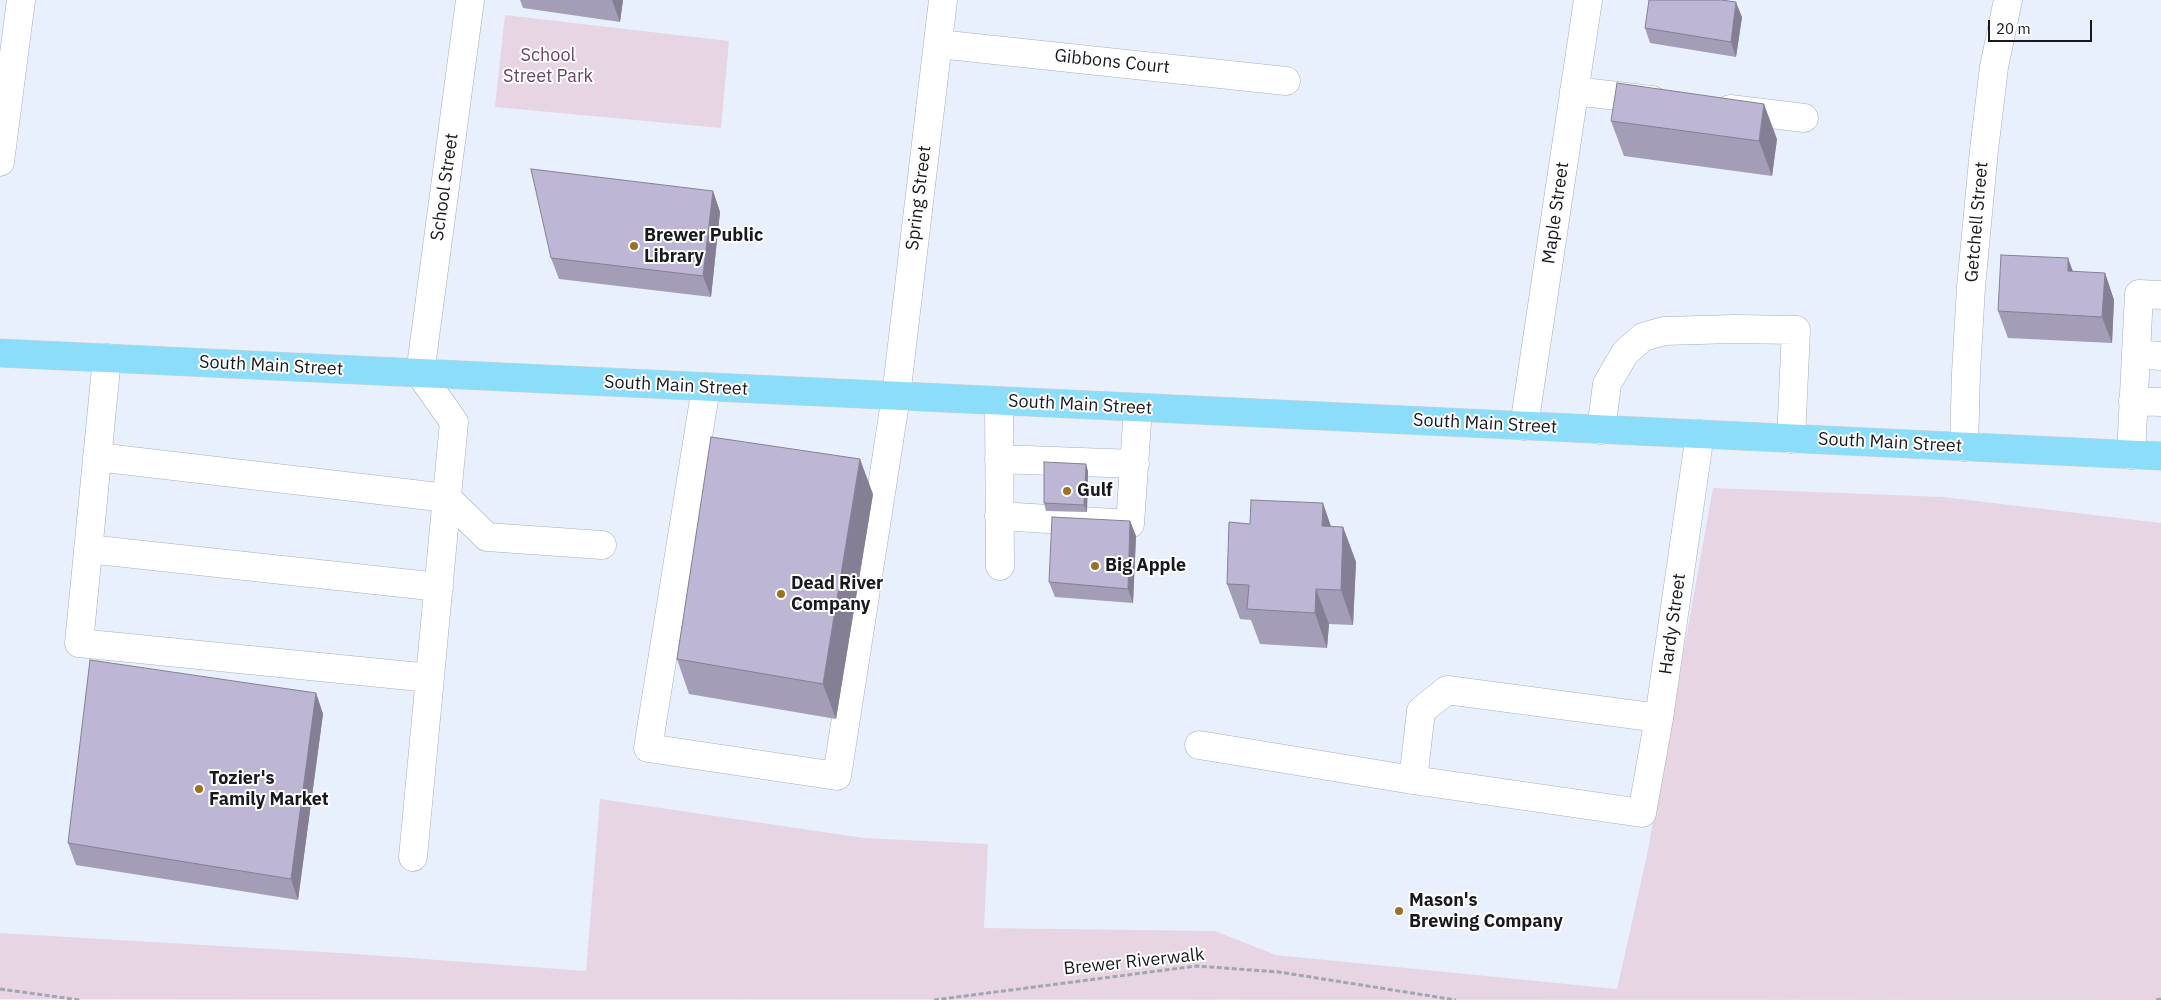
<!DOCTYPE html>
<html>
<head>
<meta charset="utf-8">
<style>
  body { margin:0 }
  #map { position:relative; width:2161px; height:1000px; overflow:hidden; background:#e9f0fd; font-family:"IBM Plex Sans",sans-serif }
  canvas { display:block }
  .scale { position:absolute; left:1988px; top:20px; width:104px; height:22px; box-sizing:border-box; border:2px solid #17191e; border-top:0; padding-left:6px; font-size:15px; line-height:18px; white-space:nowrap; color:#17191e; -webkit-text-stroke:4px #fff; paint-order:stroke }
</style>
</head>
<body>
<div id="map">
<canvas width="2161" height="1000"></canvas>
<div class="scale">20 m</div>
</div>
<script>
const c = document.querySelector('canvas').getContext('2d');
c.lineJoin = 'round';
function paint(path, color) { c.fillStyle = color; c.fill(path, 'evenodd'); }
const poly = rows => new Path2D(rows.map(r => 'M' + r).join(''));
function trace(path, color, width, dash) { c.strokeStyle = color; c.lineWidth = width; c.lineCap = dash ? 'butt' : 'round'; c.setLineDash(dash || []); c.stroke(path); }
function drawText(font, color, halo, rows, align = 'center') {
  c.font = font + ' "IBM Plex Sans",sans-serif'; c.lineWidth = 4; c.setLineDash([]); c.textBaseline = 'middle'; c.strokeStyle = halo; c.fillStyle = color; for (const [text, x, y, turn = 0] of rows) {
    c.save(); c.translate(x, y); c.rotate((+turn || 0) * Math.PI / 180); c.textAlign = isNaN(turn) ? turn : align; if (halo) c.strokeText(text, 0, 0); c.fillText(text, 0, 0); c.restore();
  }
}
paint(poly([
  [505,15,729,41,721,128,495,107],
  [1713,488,1943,497,2161,523,2161,1000,0,999,0,933,357,954,586,971,600,799,864,838,988,844,984,928,1215,931,1276,955,1617,989,1647,855]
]), '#e7d5e4');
const minor = poly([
  [938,44,1286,81],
  [1574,91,1652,100],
  [1730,109,1804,118],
  [0,162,21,0],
  [2136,354,2139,294,2161,295],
  [107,358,79,643,430,678],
  [706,387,648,748,837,776,896,396,943,0],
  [999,401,1000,566],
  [2133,401,2161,402],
  [1524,426,1588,0],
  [1601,430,1607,384,1625,353,1643,337,1664,331,1734,329,1796,330,1791,439],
  [1964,447,1966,373,1971,287,1984,150,1994,67,2008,0],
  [2131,455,2136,354,2161,356],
  [97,457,447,498,487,537,602,545],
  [999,459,1135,464],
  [999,516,1130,524,1138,408],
  [88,549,439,587],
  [1199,745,1413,780,1642,813,1659,718,1700,434],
  [1413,780,1421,711,1447,690,1659,718],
  [413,857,454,422,420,374,470,0]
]);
const major = poly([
  [0,353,2161,456]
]);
trace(minor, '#a7aeba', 29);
trace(major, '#d1d1d2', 29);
trace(poly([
  [0,989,80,1000],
  [934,1000,1196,966,1279,972,1456,1000],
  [2156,1000,2161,999]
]), '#a1a6b1', 3, [5, 2.5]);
trace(minor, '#fff', 28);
trace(major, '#8bddfa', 28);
paint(poly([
  [520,0,623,0,620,22,523,8],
  [1742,17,1736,57,1650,43,1645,28],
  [1611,121,1777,139,1772,176,1624,156],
  [713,191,720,212,711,297,559,279,551,258],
  [2073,272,2105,273,2114,300,2112,343,2008,338,1998,311],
  [1088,471,1087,512,1046,511,1044,503],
  [873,494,836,719,689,694,677,659],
  [1130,521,1136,536,1133,603,1055,597,1049,582],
  [1331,527,1343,527,1356,562,1353,625,1329,624,1327,648,1260,644,1251,620,1240,619,1227,584],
  [316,693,323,714,298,900,76,865,68,843]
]), '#a39db7');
paint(poly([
  [612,0,623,0,620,22],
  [1736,2,1742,17,1736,57,1731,42],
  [1764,104,1777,139,1772,176,1759,141],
  [713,191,720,212,711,297,703,276],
  [2068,258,2078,285,2068,271],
  [2105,273,2114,300,2112,343,2102,317],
  [860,459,873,494,836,719,823,684],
  [1086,464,1088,471,1087,512,1084,505],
  [1323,503,1335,538,1322,526],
  [1130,521,1136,536,1133,603,1128,589],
  [1343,527,1356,562,1353,625,1341,590],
  [1316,589,1329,624,1327,648,1315,613],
  [316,693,323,714,298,900,291,879]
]), '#857f95');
const building = poly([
  [1649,0,1721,0,1736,2,1731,42,1645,28,1649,0],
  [1617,83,1764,104,1759,141,1611,121,1617,83],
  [531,169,713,191,703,276,551,258,531,169],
  [2001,255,2068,258,2068,271,2105,273,2102,317,1998,311,2001,255],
  [711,437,860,459,823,684,677,659,711,437],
  [1044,462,1086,464,1084,505,1044,503,1044,462],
  [1251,500,1323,503,1322,526,1343,527,1341,590,1316,589,1315,613,1247,609,1249,585,1227,584,1229,522,1250,524,1251,500],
  [1052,517,1130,521,1128,589,1049,582,1052,517],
  [90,660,316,693,291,879,68,843,90,660]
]);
paint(building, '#beb6d5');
trace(building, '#857f95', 1);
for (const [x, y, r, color] of [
  [634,246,5,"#9f6f23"],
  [1067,491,5,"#9f6f23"],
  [1095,566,5,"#9f6f23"],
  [781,594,5,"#9f6f23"],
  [199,789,5,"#9f6f23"],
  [1399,911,5,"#9f6f23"]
]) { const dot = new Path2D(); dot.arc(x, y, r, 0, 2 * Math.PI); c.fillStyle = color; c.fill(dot); trace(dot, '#fff', 2); }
drawText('18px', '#6a4366', '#fff', [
  ["School",548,56],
  ["Street Park",548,77]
]);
drawText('18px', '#17191e', '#fff', [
  ["Gibbons Court",1112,62,6],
  ["School Street",445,187,-82],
  ["Spring Street",919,198,-83],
  ["Maple Street",1556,213,-82],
  ["Getchell Street",1977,222,-85],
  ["South Main Street",271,366,3],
  ["South Main Street",676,386,3],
  ["South Main Street",1080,405,3],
  ["South Main Street",1485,424,3],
  ["South Main Street",1890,443,3],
  ["Hardy Street",1673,624,-82],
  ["Brewer Riverwalk",1134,962,-6]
]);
drawText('bold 18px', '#17191e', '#fff', [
  ["Brewer Public",644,236],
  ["Library",644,257],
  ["Gulf",1077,491],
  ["Big Apple",1105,566],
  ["Dead River",791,584],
  ["Company",791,605],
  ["Tozier's",209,779],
  ["Family Market",209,800],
  ["Mason's",1409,901],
  ["Brewing Company",1409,922]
], 'left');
</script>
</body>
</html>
